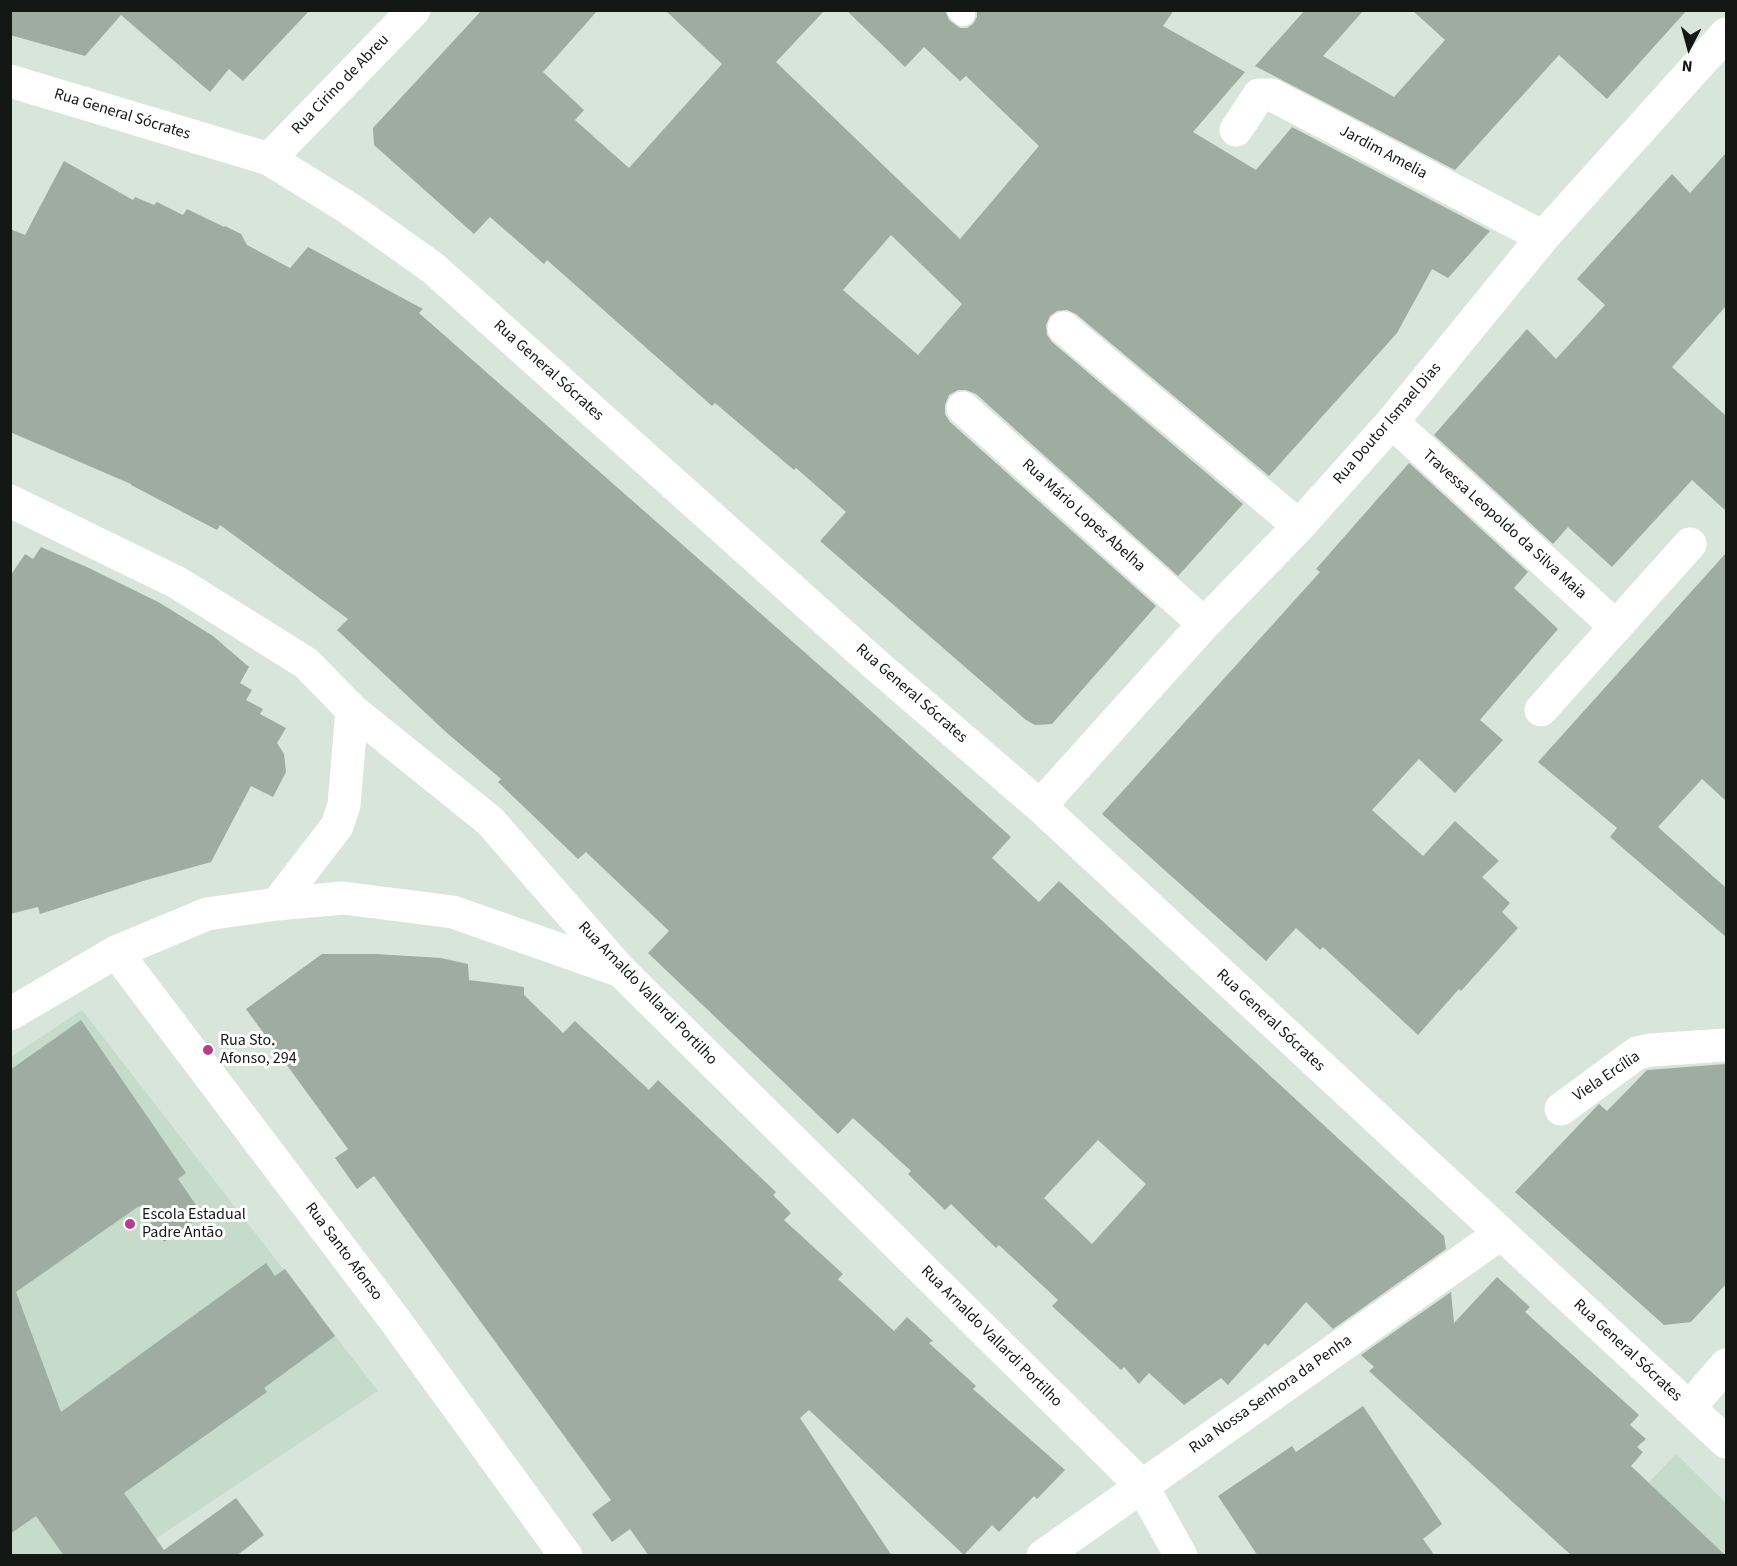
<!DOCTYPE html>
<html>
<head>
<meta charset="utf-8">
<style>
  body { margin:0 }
  #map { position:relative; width:1737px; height:1566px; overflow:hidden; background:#d8e5da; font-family:"Source Sans 3",sans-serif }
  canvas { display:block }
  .frame { position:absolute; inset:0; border:12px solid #131814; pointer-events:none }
  .north { position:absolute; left:1659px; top:18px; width:60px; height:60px; -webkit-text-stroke:4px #fff; paint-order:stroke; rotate:186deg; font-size:16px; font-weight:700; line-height:24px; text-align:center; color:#131814 }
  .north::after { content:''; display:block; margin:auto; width:21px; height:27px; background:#131814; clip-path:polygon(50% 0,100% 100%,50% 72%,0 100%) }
</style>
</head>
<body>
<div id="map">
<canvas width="1737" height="1566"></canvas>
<div class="frame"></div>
<div class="north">N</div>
</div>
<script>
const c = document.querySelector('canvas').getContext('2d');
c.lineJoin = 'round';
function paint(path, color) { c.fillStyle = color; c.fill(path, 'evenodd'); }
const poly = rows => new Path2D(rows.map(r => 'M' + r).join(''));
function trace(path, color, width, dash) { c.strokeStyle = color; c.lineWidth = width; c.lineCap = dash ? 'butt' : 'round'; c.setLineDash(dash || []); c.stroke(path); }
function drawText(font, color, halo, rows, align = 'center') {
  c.font = font + ' "Source Sans 3",sans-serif'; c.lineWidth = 6; c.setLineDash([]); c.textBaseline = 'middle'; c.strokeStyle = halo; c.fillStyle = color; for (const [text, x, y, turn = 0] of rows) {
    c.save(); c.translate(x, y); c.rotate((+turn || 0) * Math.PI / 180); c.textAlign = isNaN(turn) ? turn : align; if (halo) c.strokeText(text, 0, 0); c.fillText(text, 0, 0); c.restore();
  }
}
paint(poly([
  [82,1010,378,1391,131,1555,11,1556,11,1057],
  [1676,1454,1726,1503,1726,1555,1578,1556]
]), '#c7dbcb');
paint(poly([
  [10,10,310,10,243,81,229,69,210,92,121,15,85,56,10,35],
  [482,10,598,10,543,72,584,110,575,120,629,168,722,64,665,10,825,10,776,62,960,239,1039,146,966,76,960,81,924,47,905,67,846,10,945,10,949,20,960,28,967,28,973,24,977,17,977,10,1174,10,1163,26,1245,72,1193,132,1256,170,1292,127,1490,231,1448,278,1432,269,1397,333,1269,476,1076,314,1067,310,1057,311,1050,316,1046,325,1047,335,1052,342,1243,504,1178,576,976,394,966,390,958,390,949,395,945,405,945,414,950,422,1156,606,1052,724,1035,725,1026,720,820,541,846,512,796,468,794,470,715,403,712,406,547,260,544,264,490,217,474,234,374,145,373,128],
  [891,235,962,304,918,355,843,290],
  [1305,10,1364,10,1323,56,1394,97,1445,40,1412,10,1687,10,1607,99,1559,55,1455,170,1255,66],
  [1726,153,1726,306,1672,367,1726,416,1726,511,1692,480,1612,567,1568,527,1553,544,1434,435,1527,329,1556,359,1605,305,1577,279,1672,174,1690,193],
  [64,161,133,200,135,197,154,205,157,202,183,215,187,209,224,227,225,226,241,234,247,245,290,268,308,247,423,309,419,313,851,693,1011,837,992,858,1039,902,1059,881,1444,1236,1446,1249,1333,1329,1306,1302,1268,1346,1265,1343,1228,1385,1221,1378,1184,1405,1149,1373,1139,1384,1124,1367,1121,1370,1052,1306,1058,1300,999,1245,996,1248,951,1204,945,1210,908,1174,911,1171,853,1118,838,1134,648,953,669,931,586,852,578,859,498,782,501,779,447,733,337,630,348,619,220,525,217,530,131,485,131,484,10,432,10,229,25,235],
  [1098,1140,1146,1184,1092,1244,1044,1198],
  [1409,463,1528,572,1514,588,1558,629,1480,720,1503,740,1455,793,1419,759,1372,810,1423,856,1455,821,1499,861,1482,877,1510,903,1502,912,1518,928,1461,991,1459,989,1418,1035,1323,947,1320,950,1296,928,1266,961,1102,814,1320,572,1316,569],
  [41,547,89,568,160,603,213,636,249,667,240,683,252,690,246,700,263,709,260,714,286,728,277,743,284,754,286,772,273,797,251,786,211,862,143,881,40,914,38,907,10,914,10,576,25,554,33,559],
  [1726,553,1726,801,1702,779,1658,827,1726,888,1726,937,1610,837,1617,828,1538,762],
  [322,954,376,954,441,958,468,964,469,980,524,987,524,995,563,1033,575,1021,649,1090,658,1080,776,1192,773,1195,791,1213,784,1220,843,1274,838,1279,894,1331,907,1317,933,1341,929,1343,976,1386,973,1389,1065,1470,1037,1499,1034,1496,999,1532,992,1525,964,1555,809,1410,800,1418,892,1556,649,1556,630,1529,612,1542,592,1514,611,1500,374,1176,357,1189,335,1158,348,1149,246,1009],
  [81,1020,186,1173,178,1179,203,1215,164,1242,139,1206,16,1292,61,1412,266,1263,275,1276,285,1269,335,1336,264,1388,267,1392,124,1493,164,1550,236,1498,264,1535,236,1556,64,1556,36,1516,10,1534,10,1070],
  [1726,1064,1726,1284,1691,1322,1664,1325,1515,1192,1596,1107,1599,1104,1607,1111,1647,1070],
  [1497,1277,1530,1307,1525,1312,1639,1415,1630,1425,1646,1439,1637,1447,1643,1452,1631,1466,1726,1556,1572,1556,1369,1371,1374,1367,1361,1355,1451,1292,1454,1323],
  [1363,1406,1442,1524,1423,1539,1435,1556,1258,1556,1218,1496,1292,1446,1296,1452]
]), '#9faca1');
trace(poly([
  [959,10,963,14]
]), '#fff', 24);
trace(poly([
  [10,81,269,159,350,209,433,268,875,664,1040,806,1726,1442],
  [1236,130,1259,95,1272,95,1543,237],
  [269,159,414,10],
  [1064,328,1299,526],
  [963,408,1204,624],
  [1392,422,1616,627],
  [10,501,178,583,306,663,352,710,490,821,620,970,1142,1486,1181,1556],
  [1541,710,1690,544],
  [1040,806,1204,624,1299,526,1392,422,1543,237,1726,34],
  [277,904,337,826,344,805,352,710],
  [116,952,394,1319,566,1556],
  [10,1014,116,952,207,914,277,904,343,898,453,912,618,970],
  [1561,1109,1637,1053,1651,1050,1726,1045],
  [1689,1408,1726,1365],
  [1043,1556,1500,1234]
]), '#fff', 33);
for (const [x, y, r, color] of [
  [208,1050,6,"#b63d90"],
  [130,1224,6,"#b63d90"]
]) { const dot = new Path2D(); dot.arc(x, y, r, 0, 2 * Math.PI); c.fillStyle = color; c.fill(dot); trace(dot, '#fff', 2); }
drawText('16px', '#131814', '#fff', [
  ["Rua Cirino de Abreu",341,85,-46],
  ["Rua General Sócrates",122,115,17],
  ["Jardim Amelia",1383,153,28],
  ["Rua General Sócrates",548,371,42],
  ["Rua Doutor Ismael Dias",1388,424,-49],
  ["Rua Mário Lopes Abelha",1083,516,42],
  ["Travessa Leopoldo da Silva Maia",1504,525,42],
  ["Rua General Sócrates",911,694,41],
  ["Rua Arnaldo Vallardi Portilho",647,994,46],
  ["Rua General Sócrates",1270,1021,43],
  ["Viela Ercília",1607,1077,-34],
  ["Rua Santo Afonso",343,1252,53],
  ["Rua Arnaldo Vallardi Portilho",991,1337,45],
  ["Rua General Sócrates",1627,1351,43],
  ["Rua Nossa Senhora da Penha",1271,1395,-35]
]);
drawText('16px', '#131814', '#fff', [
  ["Rua Sto.",220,1041],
  ["Afonso, 294",220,1059],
  ["Escola Estadual",142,1215],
  ["Padre Antão",142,1233]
], 'left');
</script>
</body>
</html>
